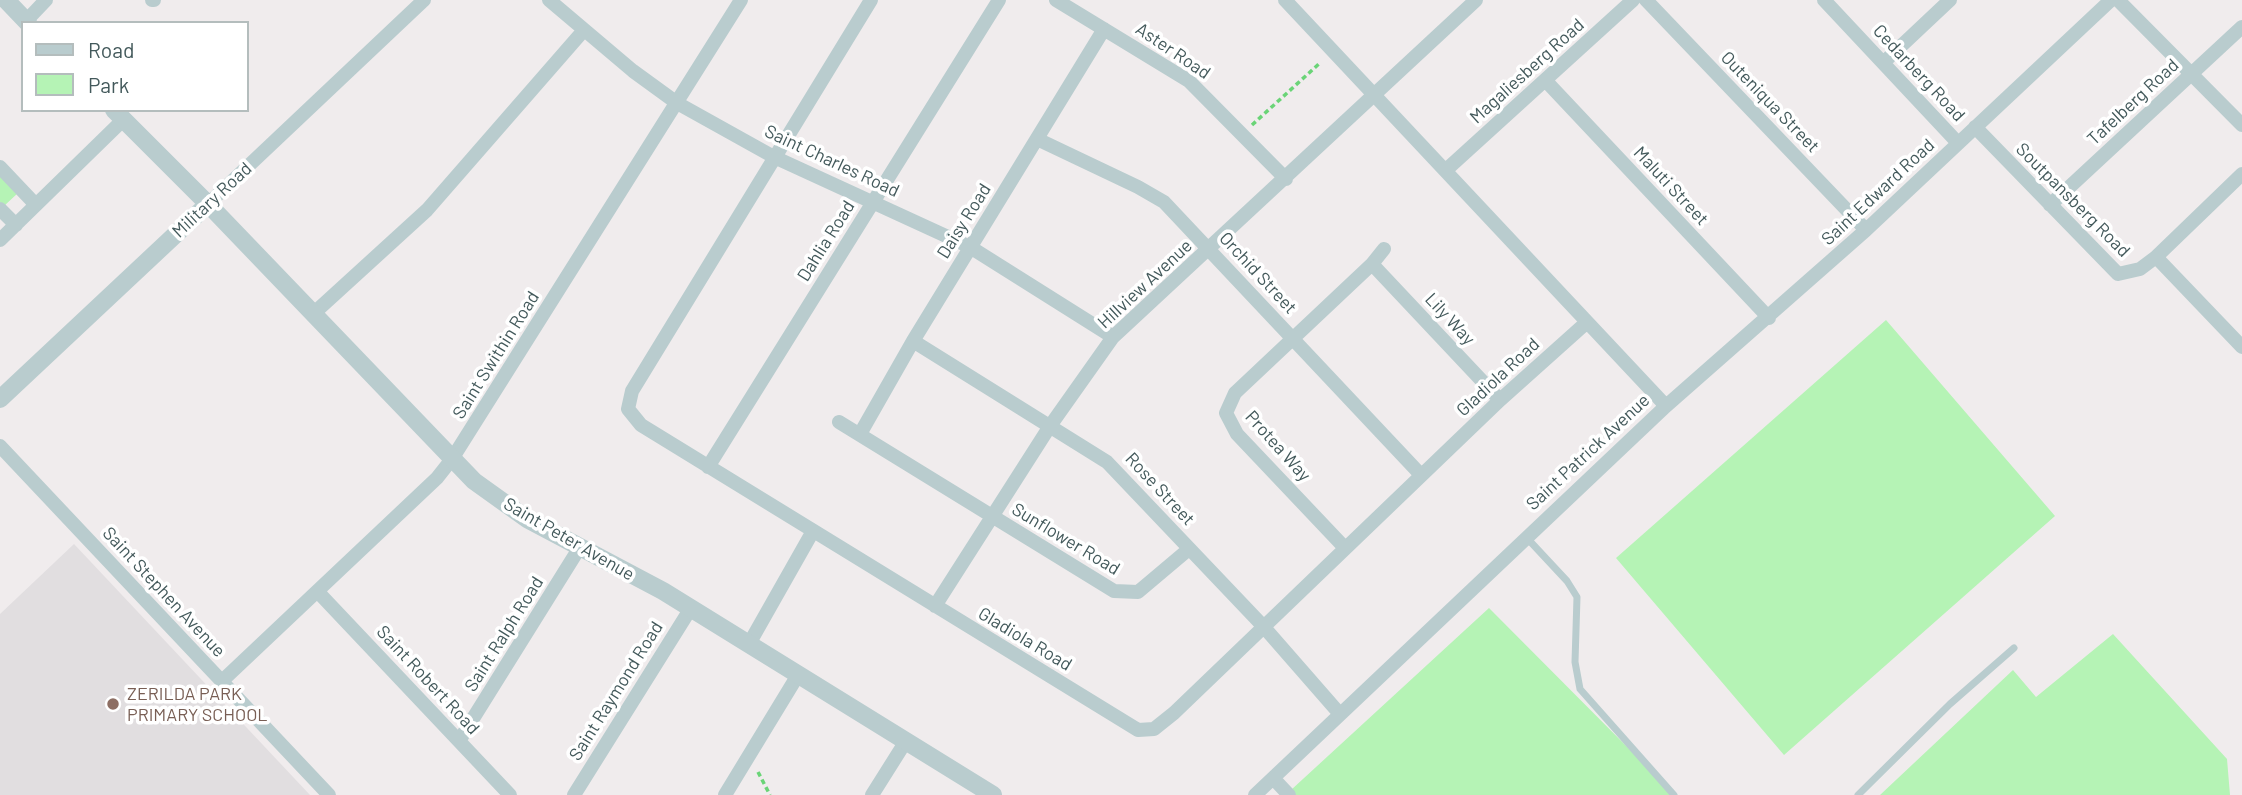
<!DOCTYPE html>
<html>
<head>
<meta charset="utf-8">
<style>
  body { margin:0 }
  #map { position:relative; width:2242px; height:795px; overflow:hidden; background:#f0eced; font-family:Barlow,sans-serif }
  canvas { display:block }
  .legend { position:absolute; left:21px; top:21px; width:228px; height:91px; box-sizing:border-box; background:#fff; border:2px solid #b4bdbd; margin:0; padding:9px 12px; list-style:none; font-size:21px; color:#43595b }
  .legend li { display:flex; align-items:center; gap:14px; height:35px }
  .legend b { width:35px; border:2px solid #b4bdbd }
</style>
</head>
<body>
<div id="map">
<canvas width="2242" height="795"></canvas>
<ul class="legend">
<li><b style="height:9px;background:#b9ccce"></b>Road</li>
<li><b style="height:19px;background:#b5f3b5"></b>Park</li>
</ul>
</div>
<script>
const c = document.querySelector('canvas').getContext('2d');
c.lineJoin = 'round';
function paint(path, color) { c.fillStyle = color; c.fill(path, 'evenodd'); }
const poly = rows => new Path2D(rows.map(r => 'M' + r).join(''));
function trace(path, color, width, dash) { c.strokeStyle = color; c.lineWidth = width; c.lineCap = dash ? 'butt' : 'round'; c.setLineDash(dash || []); c.stroke(path); }
function drawText(font, color, halo, rows, align = 'center') {
  c.font = font + ' Barlow,sans-serif'; c.lineWidth = 7; c.setLineDash([]); c.textBaseline = 'middle'; c.strokeStyle = halo; c.fillStyle = color; for (const [text, x, y, turn = 0] of rows) {
    c.save(); c.translate(x, y); c.rotate((+turn || 0) * Math.PI / 180); c.textAlign = isNaN(turn) ? turn : align; if (halo) c.strokeText(text, 0, 0); c.fillText(text, 0, 0); c.restore();
  }
}
paint(poly([
  [74,544,310,795,0,795,0,614]
]), '#e1dee0');
paint(poly([
  [0,173,18,193,4,206,0,202],
  [1886,320,2055,516,1784,755,1616,558],
  [1489,608,1675,795,1295,795,1291,790],
  [2113,634,2227,759,2230,795,1880,795,2013,670,2036,697]
]), '#b5f3b5');
trace(poly([
  [1252,125,1321,62],
  [758,772,770,795]
]), '#6ad477', 3.5, [5, 3.5]);
trace(poly([
  [1526,537,1567,581,1577,597,1575,662,1580,689,1674,795],
  [1858,795,1950,704,2014,648]
]), '#b9ccce', 7);
trace(poly([
  [152,0,154,0],
  [549,0,633,71,677,103,774,157,970,247,1113,337],
  [871,0,632,391,628,409,641,425,1138,730,1154,729,1174,713,1500,400,1586,323],
  [1056,0,1189,81,1286,179],
  [1285,0,1666,406],
  [1646,0,1866,230],
  [1824,0,1958,143],
  [2118,0,2242,125],
  [26,21,46,0],
  [1883,63,1950,0],
  [1545,80,1769,318],
  [1975,127,2118,274,2140,269,2156,257,2242,174],
  [1037,139,1138,187,1164,202,1421,475],
  [0,167,36,205],
  [1446,170,1633,0],
  [208,204,424,0],
  [2050,205,2242,27],
  [0,209,16,225],
  [0,240,123,120],
  [2156,257,2242,347],
  [1372,264,1500,400],
  [313,314,427,210,584,30],
  [913,341,1107,462,1263,626,1339,713],
  [839,422,1114,591,1138,592,1189,549],
  [860,434,913,341,1104,29],
  [0,446,329,795],
  [708,467,999,0],
  [1345,548,1237,434,1226,413,1235,393,1372,264,1384,249],
  [318,592,510,795],
  [935,606,1050,426,1113,337,1476,0],
  [749,644,813,531],
  [222,681,437,478,452,459,741,0],
  [459,741,580,547],
  [1273,778,1289,795],
  [574,795,691,608],
  [725,795,798,675],
  [872,795,906,741],
  [1255,795,1666,406,1866,230,2111,0]
]), '#b9ccce', 14);
trace(poly([
  [6,0,28,23],
  [114,110,208,204,474,481,527,519,663,591,993,795],
  [0,399,208,204]
]), '#b9ccce', 18);
for (const [x, y, r, color] of [
  [113,704,7,"#8d6e63"]
]) { const dot = new Path2D(); dot.arc(x, y, r, 0, 2 * Math.PI); c.fillStyle = color; c.fill(dot); trace(dot, '#fff', 2.5); }
drawText('18px', '#43595b', '#fff', [
  ["Aster Road",1173,51,34],
  ["Magaliesberg Road",1527,71,-42],
  ["Cedarberg Road",1919,73,47],
  ["Outeniqua Street",1770,102,46],
  ["Tafelberg Road",2133,102,-43],
  ["Saint Charles Road",832,161,25],
  ["Maluti Street",1671,186,47],
  ["Saint Edward Road",1878,192,-43],
  ["Military Road",212,200,-43],
  ["Soutpansberg Road",2073,200,45],
  ["Daisy Road",964,221,-58],
  ["Dahlia Road",826,241,-58],
  ["Orchid Street",1258,273,47],
  ["Hillview Avenue",1145,284,-43],
  ["Lily Way",1450,319,47],
  ["Saint Swithin Road",496,355,-58],
  ["Gladiola Road",1498,377,-43],
  ["Protea Way",1278,446,48],
  ["Saint Patrick Avenue",1588,452,-43],
  ["Rose Street",1160,489,47],
  ["Saint Peter Avenue",569,539,30],
  ["Sunflower Road",1066,539,31],
  ["Saint Stephen Avenue",164,592,47],
  ["Saint Ralph Road",504,634,-58],
  ["Gladiola Road",1025,639,31],
  ["Saint Robert Road",428,680,47],
  ["Saint Raymond Road",616,691,-58]
]);
drawText('18px', '#785e54', '#fff', [
  ["ZERILDA PARK",127,694],
  ["PRIMARY SCHOOL",127,715]
], 'left');
</script>
</body>
</html>
